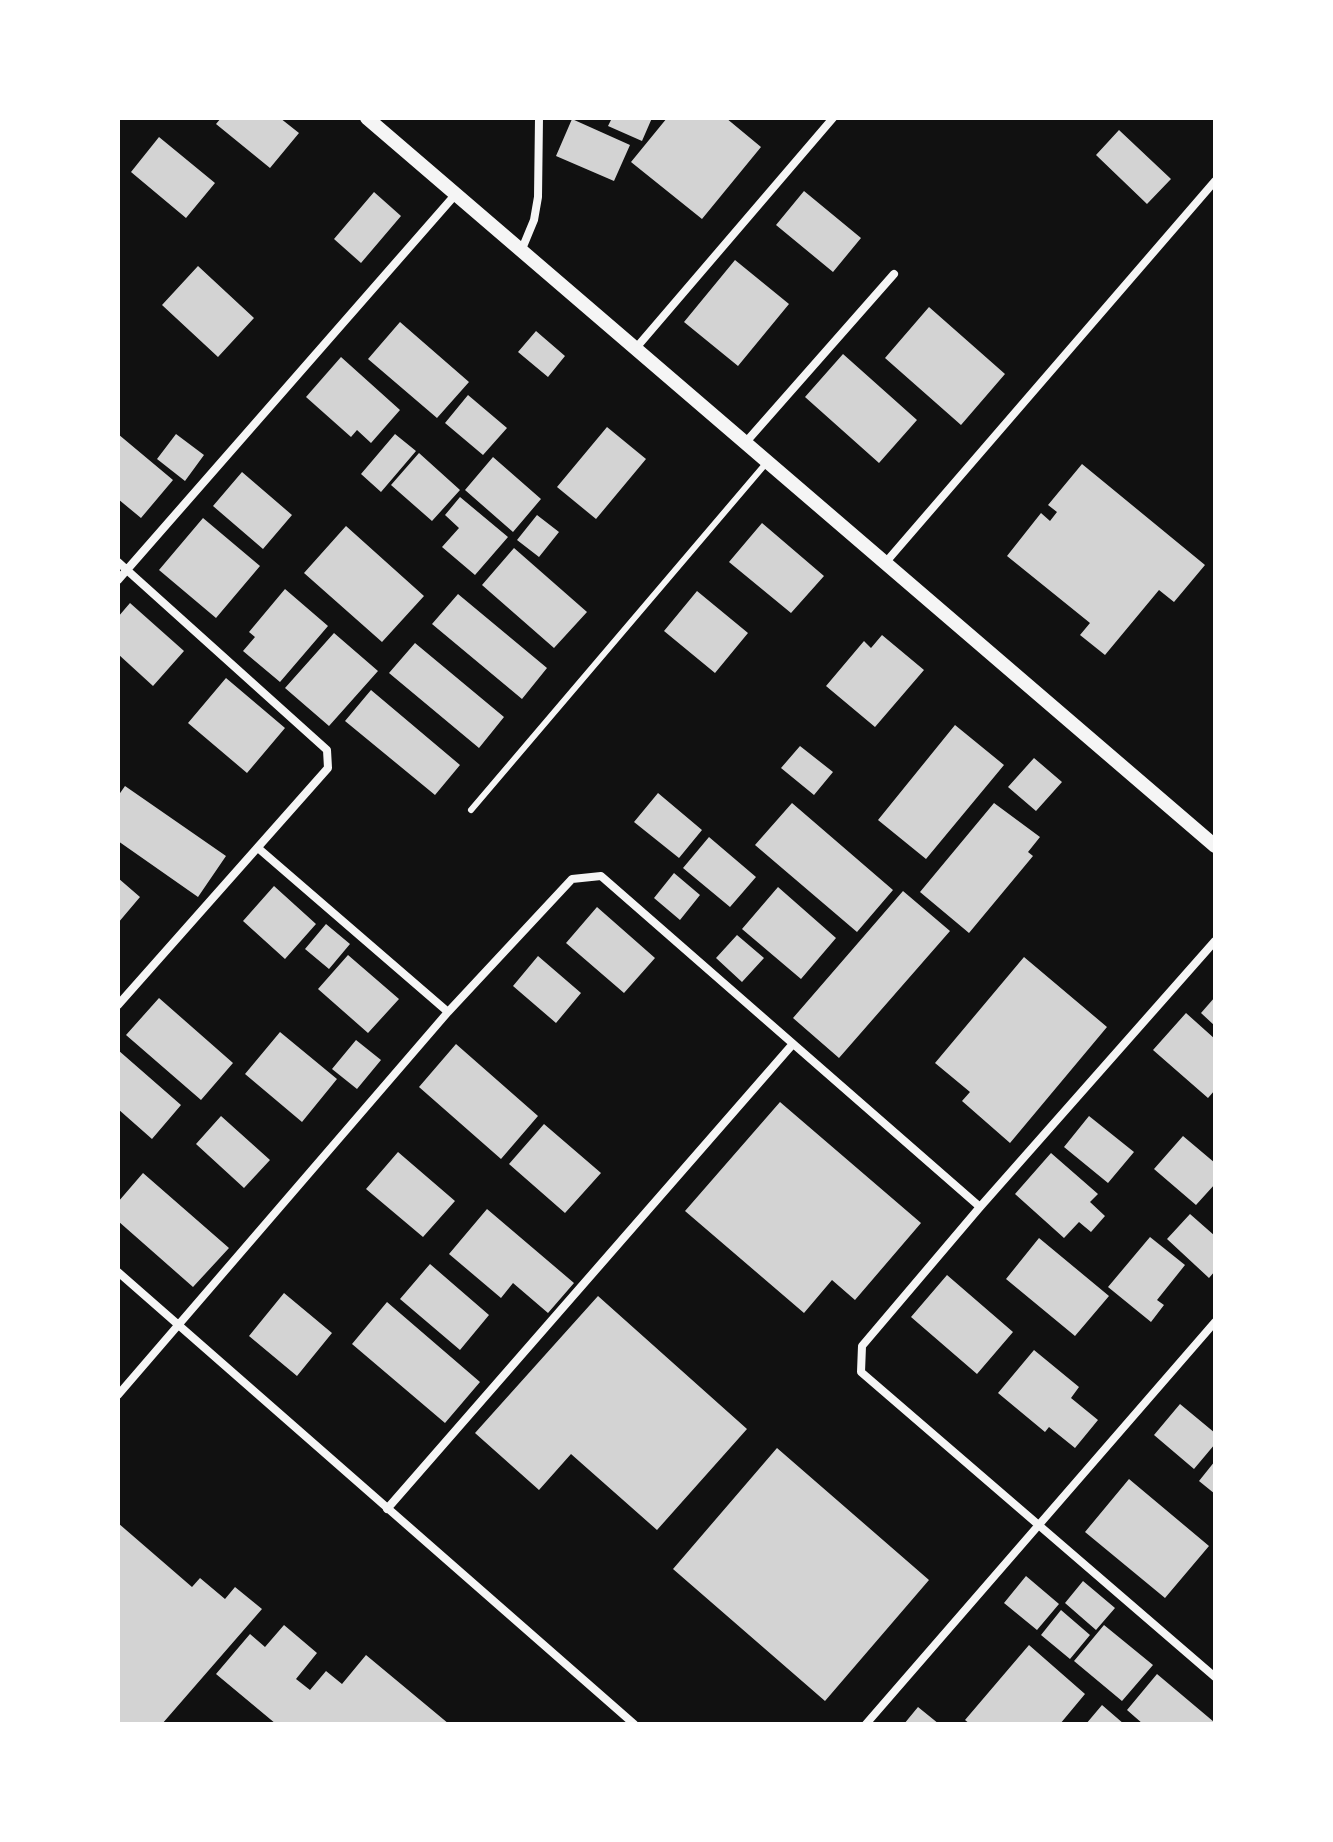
<!DOCTYPE html>
<html>
<head>
<meta charset="utf-8">
<style>
  body { margin:0 }
  #map { position:relative; width:1333px; height:1842px; overflow:hidden; background:#111; font-family:"Golos Text",sans-serif }
  canvas { display:block }
  .frame { position:absolute; inset:0; border:120px solid #fff; pointer-events:none }
</style>
</head>
<body>
<div id="map">
<canvas width="1333" height="1842"></canvas>
<div class="frame"></div>
</div>
<script>
const c = document.querySelector('canvas').getContext('2d');
c.lineJoin = 'round';
function paint(path, color) { c.fillStyle = color; c.fill(path, 'evenodd'); }
const poly = rows => new Path2D(rows.map(r => 'M' + r).join(''));
function trace(path, color, width, dash) { c.strokeStyle = color; c.lineWidth = width; c.lineCap = dash ? 'butt' : 'round'; c.setLineDash(dash || []); c.stroke(path); }
paint(poly([
  [221,118,280,118,299,133,270,168,216,124],
  [612,118,652,118,642,141,608,126],
  [667,118,726,118,761,147,702,219,631,162],
  [572,119,630,145,614,181,556,156],
  [1119,130,1171,179,1147,204,1096,155],
  [159,137,215,183,186,218,131,172],
  [804,191,861,238,833,272,776,225],
  [374,192,401,216,361,263,334,239],
  [735,260,789,304,738,366,684,322],
  [198,266,254,318,218,357,162,305],
  [929,307,1005,374,961,425,885,358],
  [400,322,469,382,437,418,368,359],
  [536,331,565,356,548,377,518,352],
  [843,354,917,420,879,463,805,397],
  [341,357,400,410,371,443,357,430,351,437,306,397],
  [468,395,507,428,483,455,445,423],
  [607,427,646,459,596,519,557,487],
  [118,434,173,480,141,518,118,499],
  [176,434,204,455,185,481,157,459],
  [395,434,416,451,381,492,361,474],
  [419,453,460,490,432,521,391,485],
  [493,457,541,499,513,532,465,490],
  [1082,464,1205,565,1174,602,1159,590,1105,655,1080,635,1090,623,1007,556,1041,513,1050,521,1057,512,1048,505],
  [242,472,292,515,263,549,213,506],
  [460,497,508,537,475,575,442,547,459,528,445,515],
  [537,515,559,532,539,557,517,540],
  [203,518,260,566,216,618,159,570],
  [762,523,824,576,791,613,729,562],
  [346,526,424,596,382,642,304,573],
  [514,548,587,612,554,648,482,585],
  [285,589,328,626,280,682,243,651,255,637,249,632],
  [697,591,748,633,715,673,664,631],
  [458,594,547,668,522,699,432,624],
  [130,603,184,651,153,686,118,654,118,617],
  [334,633,378,671,329,726,285,688],
  [882,635,924,670,875,727,826,686,864,641,871,648],
  [415,643,504,717,479,748,389,673],
  [226,678,285,728,247,773,188,723],
  [371,690,460,765,435,795,345,721],
  [955,725,1004,765,926,859,878,820],
  [800,746,833,772,814,795,781,768],
  [1034,758,1062,782,1036,811,1008,787],
  [125,786,226,856,198,897,118,841,118,796],
  [658,793,702,830,679,858,634,822],
  [792,803,893,890,857,932,755,845],
  [994,803,1040,837,1028,852,1033,856,969,933,920,892],
  [709,837,756,877,730,907,683,868],
  [674,873,700,895,680,920,654,898],
  [118,878,140,897,118,923],
  [274,886,316,924,285,959,243,921],
  [778,887,836,938,801,979,742,929],
  [903,891,950,931,839,1058,793,1018],
  [597,907,655,958,624,993,566,943],
  [326,924,350,944,329,969,305,949],
  [737,935,764,958,742,982,716,958],
  [348,955,399,999,368,1033,318,989],
  [538,956,581,993,556,1023,513,986],
  [1024,957,1107,1027,1010,1143,962,1101,970,1092,935,1063],
  [1215,997,1215,1026,1201,1013],
  [159,998,233,1063,201,1100,126,1035],
  [1186,1013,1215,1039,1215,1090,1208,1098,1153,1050],
  [280,1032,337,1079,302,1122,245,1074],
  [356,1040,381,1060,357,1089,332,1069],
  [456,1044,538,1116,501,1159,419,1087],
  [118,1050,181,1105,152,1139,118,1109],
  [780,1102,921,1223,855,1300,832,1280,804,1313,685,1211],
  [221,1116,270,1160,244,1188,196,1144],
  [1089,1116,1134,1152,1108,1183,1064,1147],
  [544,1124,601,1173,565,1213,509,1164],
  [1183,1136,1215,1163,1215,1184,1196,1205,1154,1169],
  [398,1152,455,1201,423,1237,366,1189],
  [1051,1153,1098,1194,1090,1202,1105,1216,1091,1232,1079,1222,1064,1238,1015,1194],
  [143,1173,229,1248,193,1287,118,1221,118,1202],
  [487,1209,574,1283,548,1313,513,1283,501,1298,449,1254],
  [1190,1214,1215,1236,1215,1271,1209,1278,1167,1239],
  [1150,1237,1185,1265,1157,1300,1164,1305,1151,1322,1108,1287],
  [1039,1238,1109,1296,1075,1336,1006,1279],
  [430,1264,489,1315,460,1350,400,1299],
  [947,1275,1013,1332,977,1374,911,1317],
  [284,1293,332,1333,297,1376,249,1336],
  [598,1296,747,1429,657,1530,571,1454,539,1490,475,1433],
  [387,1302,480,1382,445,1423,352,1344],
  [1034,1350,1079,1387,1071,1398,1098,1420,1075,1448,1049,1427,1045,1432,998,1393],
  [1180,1404,1215,1433,1215,1444,1194,1469,1154,1435],
  [777,1448,929,1580,825,1701,673,1569],
  [1215,1461,1215,1494,1199,1481],
  [1129,1479,1209,1546,1165,1598,1085,1532],
  [118,1523,192,1587,200,1578,225,1599,235,1587,262,1609,162,1724,122,1724,118,1720],
  [1026,1576,1059,1604,1037,1630,1004,1603],
  [1083,1581,1115,1608,1096,1630,1065,1603],
  [1061,1610,1090,1635,1070,1659,1041,1635],
  [284,1625,317,1653,296,1679,310,1690,326,1671,342,1684,366,1655,449,1724,276,1724,216,1674,250,1634,265,1647],
  [1104,1625,1153,1665,1122,1701,1074,1661],
  [1029,1645,1085,1694,1060,1724,970,1724,965,1720],
  [1157,1674,1214,1722,1212,1724,1143,1724,1127,1710],
  [1102,1705,1124,1724,1086,1724],
  [918,1707,939,1724,904,1724]
]), '#d3d3d3');
trace(poly([
  [471,810,768,461]
]), '#f5f5f5', 6);
trace(poly([
  [522,249,534,220,538,197,539,118],
  [636,348,833,118],
  [746,442,894,274],
  [118,562,327,750,328,768,118,1005],
  [886,562,1215,181],
  [118,580,455,195],
  [258,848,448,1012],
  [1215,941,980,1207,862,1346,861,1372,1215,1677],
  [118,1272,634,1724],
  [118,1395,448,1012,572,879,601,876,980,1207],
  [387,1509,792,1045],
  [866,1724,1215,1322]
]), '#f5f5f5', 8);
trace(poly([
  [367,118,1215,846]
]), '#f5f5f5', 14);
</script>
</body>
</html>
